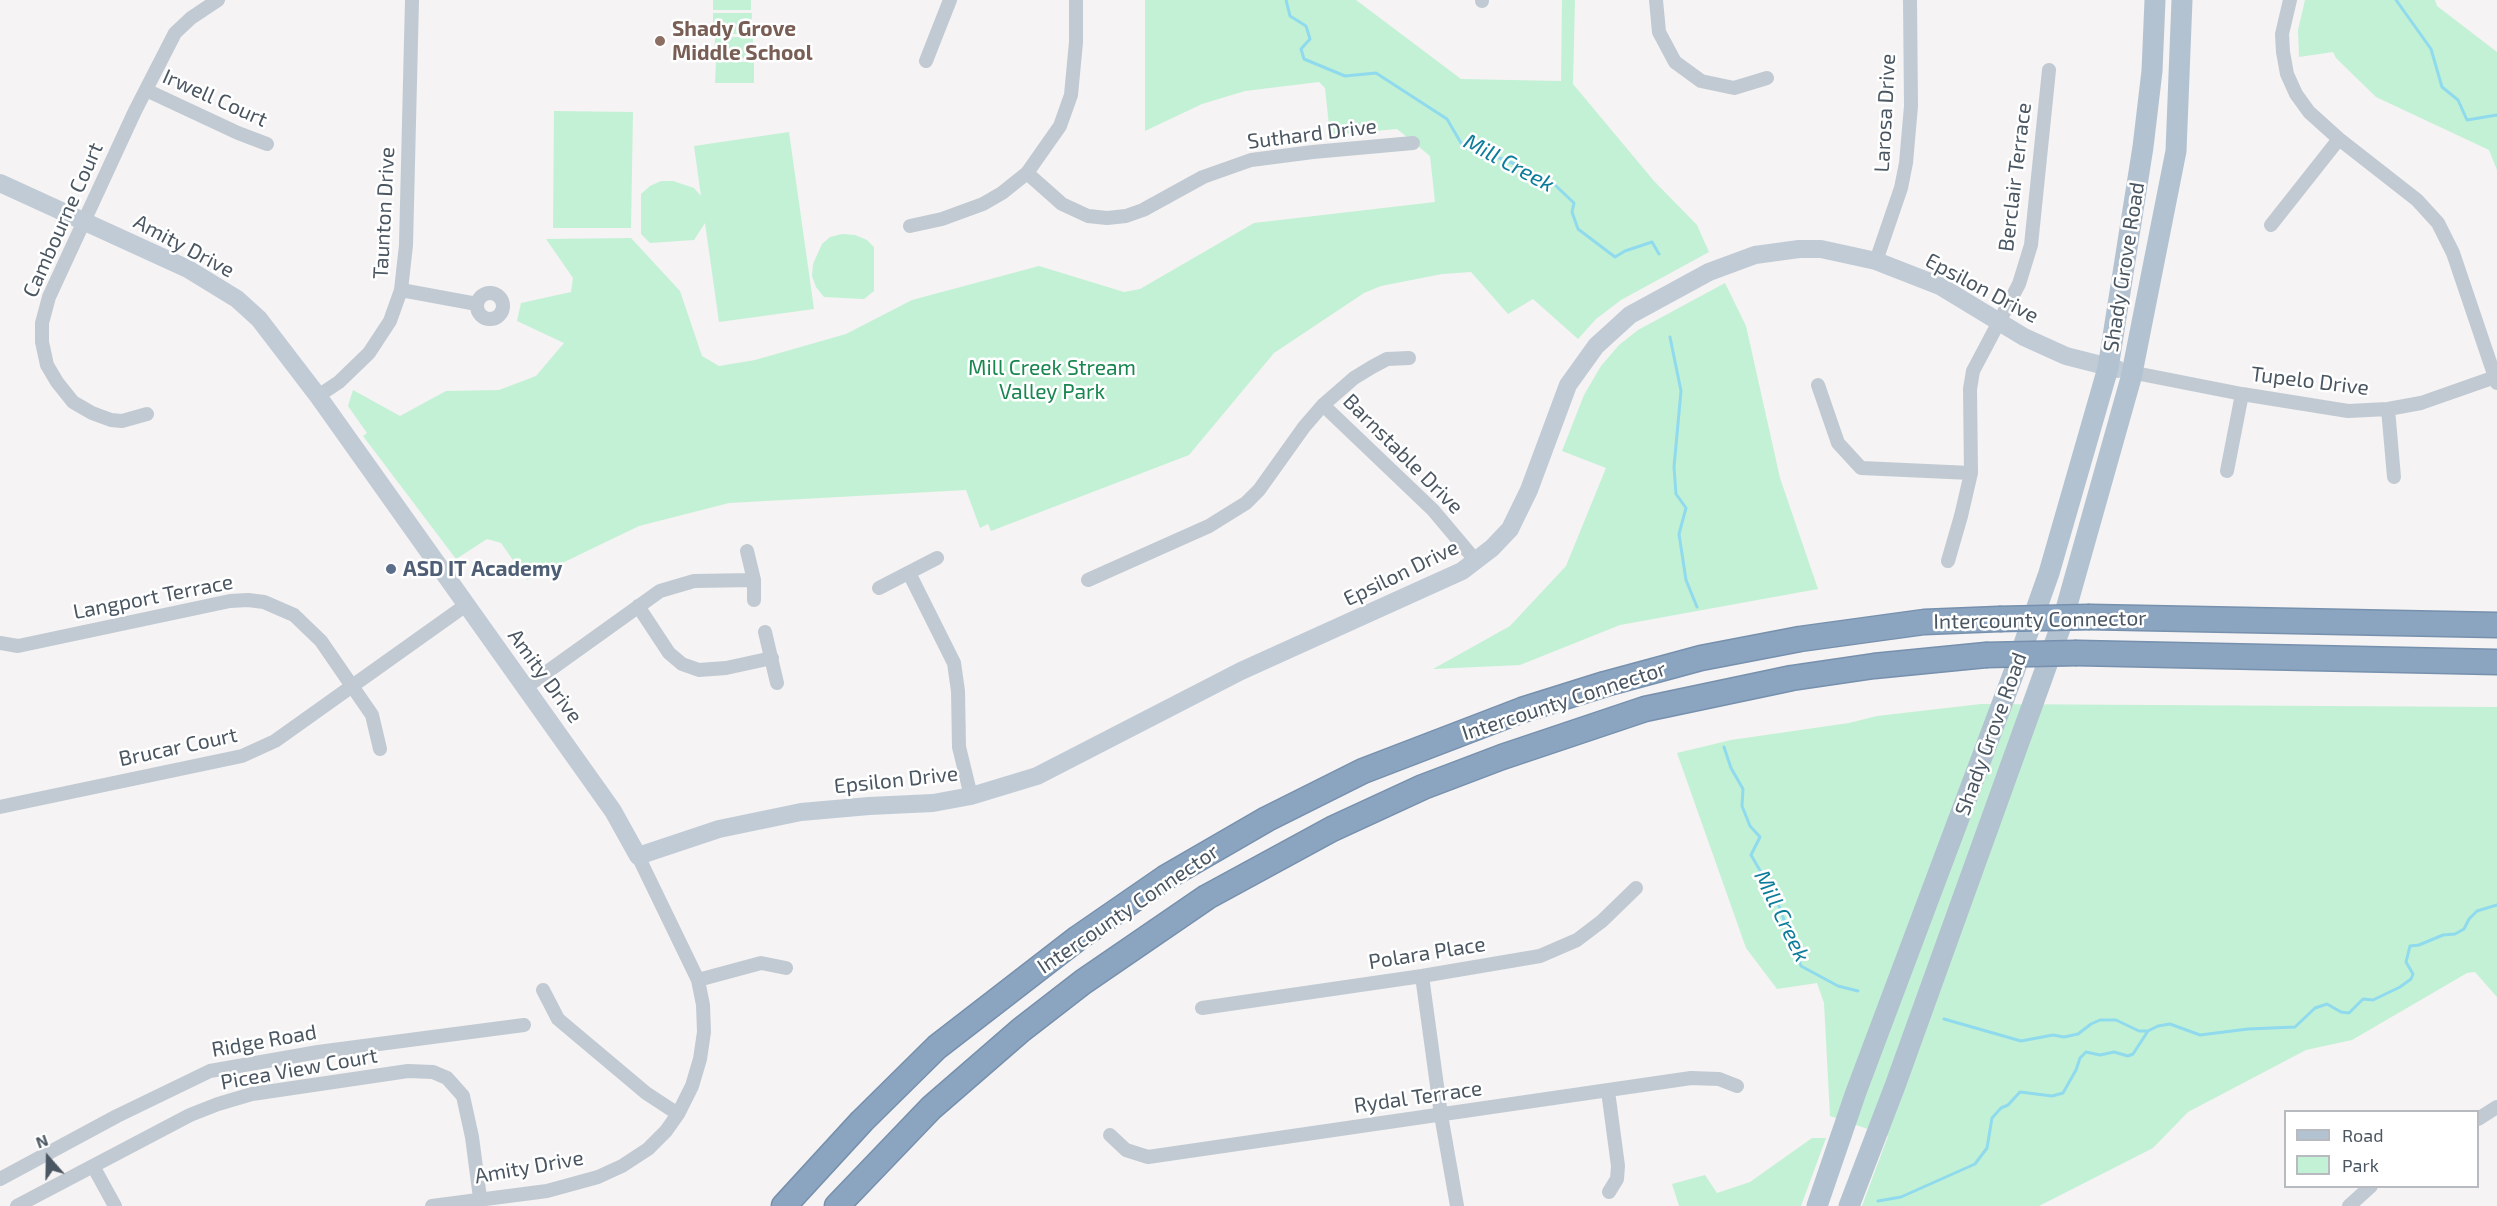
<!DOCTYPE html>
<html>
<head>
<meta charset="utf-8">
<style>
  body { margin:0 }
  #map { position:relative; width:2497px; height:1206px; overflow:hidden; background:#f5f3f3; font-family:"Exo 2",sans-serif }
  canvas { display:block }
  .legend { position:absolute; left:2284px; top:1110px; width:195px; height:78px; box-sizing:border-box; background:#fff; border:2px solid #b7bbc0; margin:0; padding:8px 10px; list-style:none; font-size:18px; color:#4a5661 }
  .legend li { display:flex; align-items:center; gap:12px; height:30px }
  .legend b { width:30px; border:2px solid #b7bbc0 }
  .north { position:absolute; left:18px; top:1128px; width:60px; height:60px; -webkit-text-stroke:4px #fff; paint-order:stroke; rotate:340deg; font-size:16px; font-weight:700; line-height:24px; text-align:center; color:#4a5661 }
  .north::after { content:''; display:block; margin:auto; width:21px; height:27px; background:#4a5661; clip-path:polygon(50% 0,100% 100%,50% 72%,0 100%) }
</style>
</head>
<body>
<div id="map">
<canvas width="2497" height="1206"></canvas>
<ul class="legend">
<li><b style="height:8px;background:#b3c2d1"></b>Road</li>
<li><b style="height:16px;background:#c3f1d5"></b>Park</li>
</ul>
<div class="north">N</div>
</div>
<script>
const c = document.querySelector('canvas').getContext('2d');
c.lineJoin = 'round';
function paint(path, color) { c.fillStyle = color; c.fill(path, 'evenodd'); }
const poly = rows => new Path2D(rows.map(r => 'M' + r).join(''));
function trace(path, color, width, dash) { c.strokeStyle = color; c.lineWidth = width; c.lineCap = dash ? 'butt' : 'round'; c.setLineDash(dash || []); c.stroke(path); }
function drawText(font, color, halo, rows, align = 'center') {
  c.font = font + ' "Exo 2",sans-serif'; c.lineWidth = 5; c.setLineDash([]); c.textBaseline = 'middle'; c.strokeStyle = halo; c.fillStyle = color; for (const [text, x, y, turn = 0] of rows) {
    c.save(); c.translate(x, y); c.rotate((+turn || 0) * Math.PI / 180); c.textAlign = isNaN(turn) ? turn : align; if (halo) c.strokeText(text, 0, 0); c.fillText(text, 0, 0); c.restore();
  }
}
paint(poly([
  [713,0,751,0,751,10,713,10],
  [1145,0,1356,0,1461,79,1561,81,1562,0,1575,0,1573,84,1654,181,1697,225,1709,252,1621,300,1596,319,1578,339,1533,299,1508,314,1471,272,1442,274,1381,286,1364,293,1274,353,1189,455,991,531,988,524,980,528,966,490,729,503,639,526,527,580,501,543,487,539,456,559,363,436,367,433,348,406,353,390,400,416,446,391,499,390,536,376,564,343,517,321,521,303,571,292,573,278,546,239,631,238,680,291,702,356,719,366,755,360,846,334,912,300,1039,266,1124,292,1140,289,1254,223,1435,202,1430,156,1397,129,1330,135,1325,88,1319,82,1245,91,1202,104,1145,131],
  [2305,0,2435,0,2437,6,2497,52,2497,170,2489,150,2376,97,2336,58,2333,52,2299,57,2298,30],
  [713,13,752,13,751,34,713,34],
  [715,37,753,37,753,58,714,58],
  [716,62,754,62,754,83,715,83],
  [554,111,633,112,631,228,553,228],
  [789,132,814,309,719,322,705,223,694,240,650,243,641,234,641,194,650,186,661,181,673,181,694,188,701,196,694,146],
  [842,234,855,235,867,240,874,247,874,291,864,299,824,297,816,287,812,276,813,264,822,244,830,237],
  [1725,283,1746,326,1780,478,1818,589,1620,625,1520,665,1433,669,1510,626,1566,566,1606,468,1562,451,1584,395,1601,366,1619,345,1638,330],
  [1981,704,2497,707,2497,997,2475,972,2467,973,2352,1040,2306,1050,2188,1112,2153,1148,2039,1206,1862,1206,1888,1136,1830,1116,1824,1003,1817,983,1777,989,1746,948,1677,753,1731,740,1849,723,1877,716],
  [1812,1138,1826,1138,1801,1206,1679,1206,1672,1184,1705,1175,1717,1193,1750,1182]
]), '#c3f1d5');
trace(poly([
  [1286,0,1290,16,1306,26,1310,39,1301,49,1304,59,1345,76,1376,73,1447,119,1461,143,1515,164,1555,185,1574,203,1572,212,1578,229,1615,257,1625,251,1652,242,1659,254],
  [2396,0,2431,49,2442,87,2458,100,2467,120,2497,115],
  [1670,337,1681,391,1674,467,1676,494,1686,508,1679,534,1686,580,1697,607],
  [1724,747,1731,768,1743,789,1742,806,1750,826,1760,837,1751,855,1776,898,1801,966,1838,986,1858,991],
  [1944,1019,2021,1041,2053,1035,2064,1037,2078,1034,2091,1024,2100,1020,2116,1020,2139,1031,2148,1031,2158,1026,2170,1024,2200,1035,2248,1029,2295,1027,2315,1008,2327,1004,2341,1012,2349,1013,2363,999,2373,1000,2400,987,2411,979,2413,974,2406,962,2410,946,2419,945,2443,935,2455,934,2464,929,2469,919,2477,911,2497,905],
  [1878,1201,1901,1197,1975,1164,1987,1148,1992,1118,2001,1108,2008,1105,2020,1092,2052,1096,2063,1093,2076,1070,2080,1058,2086,1052,2100,1055,2114,1052,2128,1056,2133,1054,2148,1031]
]), '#90daee', 3);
const highway = poly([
  [2090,617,2497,625],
  [2077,653,2497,662],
  [784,1206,862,1121,937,1047,1078,938,1165,878,1267,819,1363,771,1522,710,1605,684,1701,658,1800,639,1924,622,1999,619],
  [837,1206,931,1108,1021,1030,1083,982,1207,897,1332,829,1423,787,1502,757,1645,709,1792,678,1874,666,1986,655]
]);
trace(highway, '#7690ad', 27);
trace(poly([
  [1656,0,1659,32,1675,62,1701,81,1734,88,1767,78],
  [2290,0,2282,34,2283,52,2287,74,2296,94,2309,112,2339,139,2417,200,2438,223,2453,253,2497,383],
  [1482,1,1482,0],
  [926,61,950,0],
  [146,90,238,133,267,144],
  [1027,173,1062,204,1088,216,1107,218,1126,216,1143,210,1203,177,1251,160,1313,152,1413,143],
  [2271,225,2339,139],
  [910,226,942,219,983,204,1002,193,1027,173,1060,126,1071,95,1076,42,1076,0],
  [1876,261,1901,188,1906,163,1911,106,1910,0],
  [401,290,477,304],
  '477 306a13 13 0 1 1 26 0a13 13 0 1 1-26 0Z',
  [2125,371,2242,394,2348,411,2388,409,2421,403,2495,377],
  [1818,385,1838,443,1861,468,1971,473],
  [318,396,339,382,369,353,390,321,401,290,406,245,412,0],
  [1323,405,1433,510,1476,561],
  [2388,409,2394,477],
  [147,414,122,421,111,420,92,413,73,402,57,382,47,365,42,342,42,323,49,297,135,111,175,33,191,18,218,0],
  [2227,471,2242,394],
  [747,551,754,580,754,600],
  [1948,561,1961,516,1971,473,1970,389,1973,371,2019,284,2031,245,2049,70],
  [909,573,954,663,958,691,959,747,971,796],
  [1088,580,1209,526,1246,503,1259,490,1304,427,1323,405,1354,378,1372,367,1387,359,1409,358],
  [879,588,937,558],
  [638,606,669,653,682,664,699,670,726,668,772,658],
  [765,632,777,683],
  [0,643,18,646,230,601,248,600,264,602,294,615,321,641,372,715,380,749],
  [526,687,660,591,694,581,754,580],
  [0,807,242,756,275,741,466,605],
  [1422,976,1441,1115,1457,1206],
  [698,980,761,963,786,968],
  [543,990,558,1019,646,1093,678,1114],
  [1202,1008,1422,976,1540,956,1577,940,1602,921,1636,888],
  [1608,1091,1618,1166,1617,1179,1609,1192],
  [2478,1119,2497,1107],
  [1110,1135,1126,1150,1148,1157,1691,1078,1719,1079,1737,1086],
  [93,1166,115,1206],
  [0,1179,117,1116,210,1071,318,1052,524,1025],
  [17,1206,190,1115,218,1104,252,1094,408,1071,433,1072,447,1078,463,1096,472,1137,480,1198],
  [432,1206,547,1191,598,1177,622,1166,648,1149,666,1131,678,1114,692,1086,700,1059,704,1032,703,1005,698,980,638,856],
  [2349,1206,2371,1186]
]), '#c1cad2', 14);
trace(poly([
  [0,183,188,269,237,299,259,319,318,396,613,811,638,856,719,829,801,812,869,806,933,803,971,796,1037,776,1241,671,1462,571,1492,548,1510,529,1529,490,1568,385,1596,346,1630,315,1709,272,1755,255,1799,249,1821,249,1876,261,1940,286,2024,337,2066,356,2117,369]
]), '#c1cbd6', 18);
trace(poly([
  [1817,1206,1856,1092,2014,672,2049,573,2108,368,2143,147,2152,71,2155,0],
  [1849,1206,1895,1086,2062,623,2131,378,2176,151,2182,0]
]), '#b3c2d1', 21);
trace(highway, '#8ba5c1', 24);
const highwayBridge = poly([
  [1999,619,2090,617],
  [1986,655,2077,653]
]);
trace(highwayBridge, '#7690ad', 27, []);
trace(highwayBridge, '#8ba5c1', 24);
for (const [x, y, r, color] of [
  [660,41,6,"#8d6e63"],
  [391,569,6,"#5c6f8a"]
]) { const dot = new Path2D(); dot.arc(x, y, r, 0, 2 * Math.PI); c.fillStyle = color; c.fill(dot); trace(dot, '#fff', 2); }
drawText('bold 21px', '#785e54', '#fff', [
  ["Shady Grove",672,29],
  ["Middle School",672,53]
], 'left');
drawText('21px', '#4a5661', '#fff', [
  ["Irwell Court",215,98,24],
  ["Larosa Drive",1885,113,-87],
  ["Suthard Drive",1312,134,-7],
  ["Berclair Terrace",2015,177,-83],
  ["Taunton Drive",384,213,-87],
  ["Cambourne Court",63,220,-66],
  ["Amity Drive",184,246,28],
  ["Shady Grove Road",2124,267,-81],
  ["Epsilon Drive",1982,288,28],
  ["Tupelo Drive",2310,381,7],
  ["Barnstable Drive",1403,454,45],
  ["Epsilon Drive",1401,573,-26],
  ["Langport Terrace",153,597,-11],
  ["Intercounty Connector",2040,620,-1],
  ["Amity Drive",545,676,54],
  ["Intercounty Connector",1564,701,-18],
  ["Shady Grove Road",1991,734,-70],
  ["Brucar Court",178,747,-12],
  ["Epsilon Drive",896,780,-6],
  ["Intercounty Connector",1128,909,-34],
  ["Polara Place",1427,953,-9],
  ["Ridge Road",264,1041,-10],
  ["Picea View Court",299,1069,-10],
  ["Rydal Terrace",1418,1097,-8],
  ["Amity Drive",529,1167,-10]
]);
drawText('21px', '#17864f', '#fff', [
  ["Mill Creek Stream",1052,368],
  ["Valley Park",1052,392]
]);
drawText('bold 21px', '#4e5e75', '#fff', [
  ["ASD IT Academy",403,569]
], 'left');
drawText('italic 22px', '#0c7c9b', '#fff', [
  ["Mill Creek",1509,163,28],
  ["Mill Creek",1782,916,64]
]);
</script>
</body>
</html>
